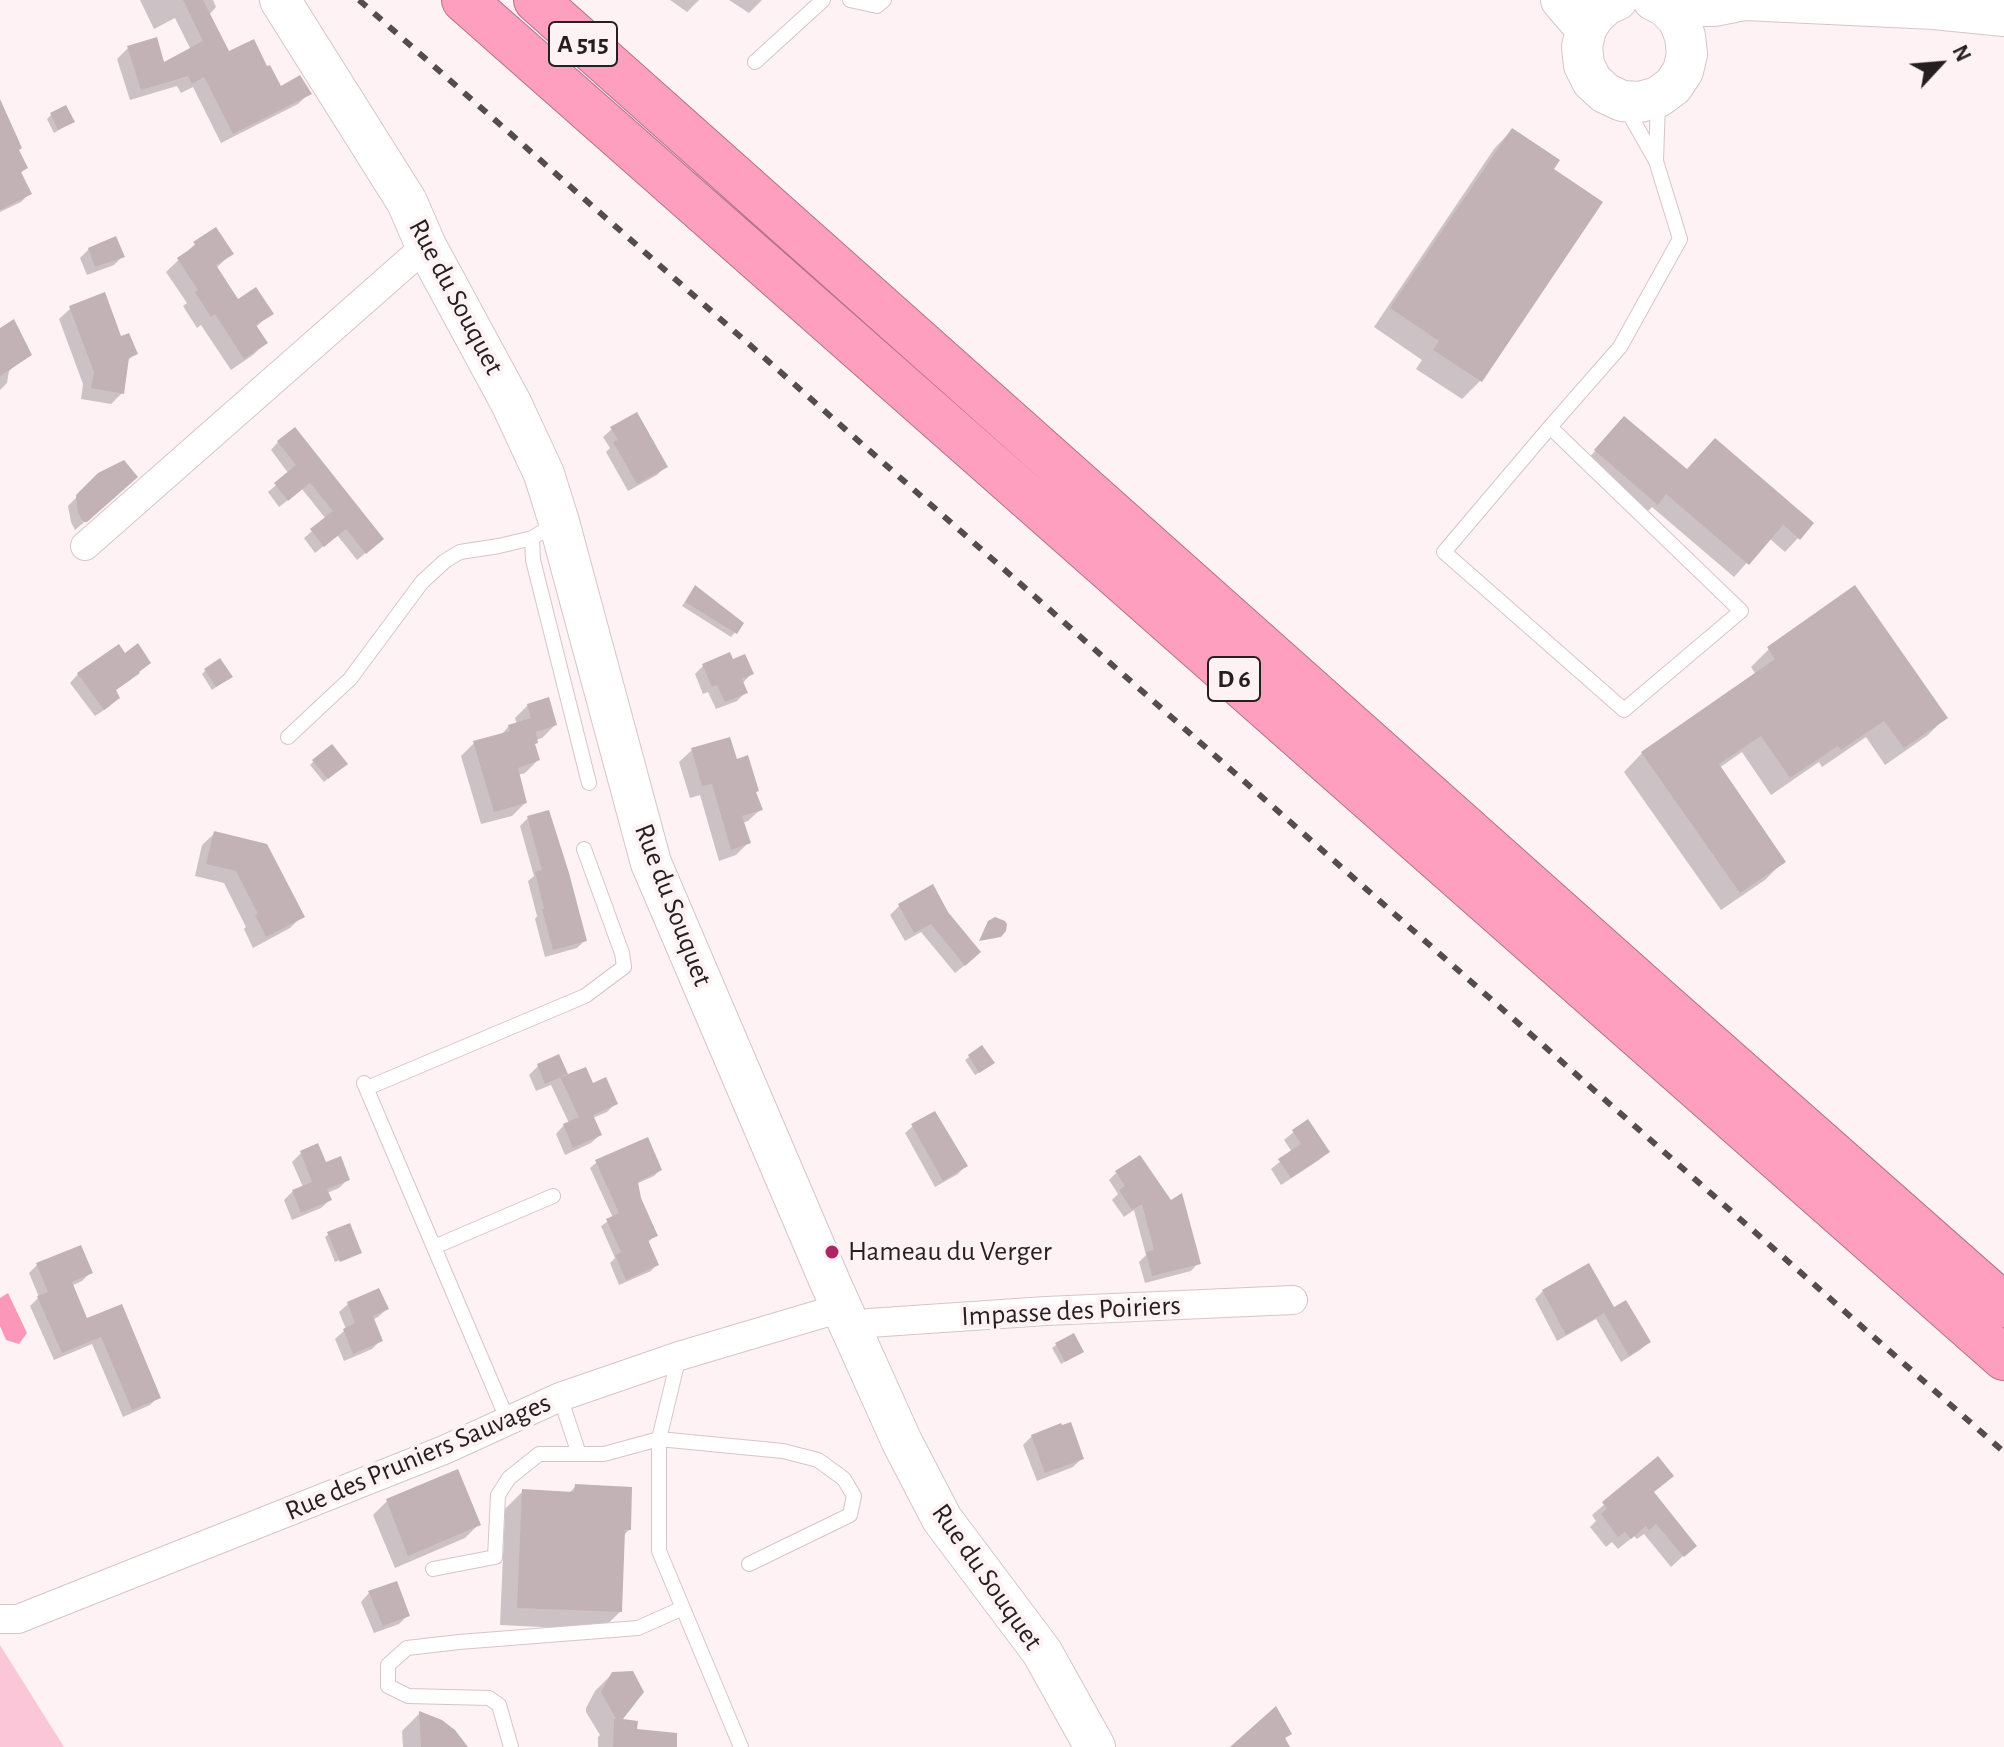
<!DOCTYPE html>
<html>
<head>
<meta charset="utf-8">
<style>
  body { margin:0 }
  #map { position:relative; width:2004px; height:1747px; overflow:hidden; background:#fff2f5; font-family:"Alegreya Sans",sans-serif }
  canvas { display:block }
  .north { position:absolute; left:1900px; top:24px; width:80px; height:80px; -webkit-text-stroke:6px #fff2f5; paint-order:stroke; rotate:64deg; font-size:22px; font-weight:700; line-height:32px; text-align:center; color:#251f21 }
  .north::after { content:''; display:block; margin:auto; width:28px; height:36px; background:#251f21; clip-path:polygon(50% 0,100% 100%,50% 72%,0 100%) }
</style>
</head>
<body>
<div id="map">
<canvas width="2004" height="1747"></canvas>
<div class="north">N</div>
</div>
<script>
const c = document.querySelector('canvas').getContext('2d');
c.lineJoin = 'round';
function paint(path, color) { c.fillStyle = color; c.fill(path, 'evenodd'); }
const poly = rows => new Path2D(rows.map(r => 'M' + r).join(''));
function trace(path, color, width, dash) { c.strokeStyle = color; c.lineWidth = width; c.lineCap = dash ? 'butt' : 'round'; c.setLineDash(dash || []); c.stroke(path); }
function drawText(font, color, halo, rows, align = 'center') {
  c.font = font + ' "Alegreya Sans",sans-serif'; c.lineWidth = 8; c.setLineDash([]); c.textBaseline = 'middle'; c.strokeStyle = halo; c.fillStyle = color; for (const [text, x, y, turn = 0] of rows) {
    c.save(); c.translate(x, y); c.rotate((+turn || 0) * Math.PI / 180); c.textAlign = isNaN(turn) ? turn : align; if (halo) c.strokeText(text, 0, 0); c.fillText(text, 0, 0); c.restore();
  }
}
paint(poly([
  [0,1645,64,1747,0,1747]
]), '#fbc6d7');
paint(poly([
  [8,1293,27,1333,19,1344,6,1340,0,1326,0,1298]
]), '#fb98ba');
paint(poly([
  [140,0,213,0,216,7,209,15,229,54,266,69,280,89,309,93,298,104,221,143,193,87,181,93,177,86,130,100,117,59,128,48,163,65,191,50,175,18,154,29],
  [670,0,699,0,687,12],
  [729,0,762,0,749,13],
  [0,105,17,151,25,168,20,174,29,194,21,202,0,212],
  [51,115,72,122,54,133,47,119],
  [1512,130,1552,170,1480,381,1462,399,1416,369,1422,360,1374,327,1494,149],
  [215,230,231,254,216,268,237,302,271,313,255,328,265,343,253,355,231,370,201,325,197,328,183,306,187,303,166,272,195,244],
  [89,249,123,256,114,265,87,275,80,258],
  [71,308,120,338,135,354,126,362,122,393,111,404,81,399,83,384,59,319],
  [0,330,29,354,9,371,7,383,0,390],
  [612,429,665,467,657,475,628,491,606,452,610,448,603,437],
  [1611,432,1686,471,1702,454,1798,538,1785,552,1769,538,1734,577,1652,507,1643,516,1583,465],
  [278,442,373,547,357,560,337,535,315,553,304,538,326,519,302,489,279,507,268,492,289,474,271,450],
  [99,474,127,485,75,530,71,522,68,506],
  [692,592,742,624,731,637,682,606],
  [1769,649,1946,717,1928,735,1885,765,1866,737,1822,767,1819,762,1771,795,1742,752,1719,768,1783,862,1765,880,1721,910,1624,772,1642,753,1756,675,1751,667],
  [125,655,149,662,129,681,114,691,110,706,95,716,70,683,78,674],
  [732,662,751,674,742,684,746,692,737,701,716,709,708,692,703,694,695,674,703,666],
  [206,670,226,680,212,690,202,674],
  [528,705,555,725,542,738,536,740,533,745,538,760,525,773,518,775,525,803,512,816,481,824,461,756,474,743,500,736,509,726,517,724,515,718],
  [692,750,735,761,755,792,761,809,748,821,743,823,749,842,736,855,719,861,700,795,690,798,679,762],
  [314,761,341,767,324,782,310,765],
  [528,818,584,941,577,948,545,957,535,919,537,916,528,881,534,876,520,826],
  [215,833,302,916,290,928,253,948,244,929,246,927,224,883,195,876,202,845],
  [932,887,970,961,955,973,921,932,905,941,890,915,899,906],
  [982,1048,988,1067,975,1075,965,1060],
  [538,1066,592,1086,615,1104,607,1112,593,1118,600,1135,591,1143,565,1155,556,1134,564,1125,569,1123,551,1085,536,1091,529,1075],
  [1307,1121,1328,1152,1319,1160,1281,1185,1271,1169,1292,1152,1284,1140],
  [913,1126,965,1166,958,1174,935,1187,905,1133],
  [301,1153,348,1179,339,1188,327,1193,330,1200,321,1208,292,1220,284,1200,293,1191,303,1187,292,1162],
  [597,1162,660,1170,654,1176,636,1184,639,1199,655,1236,647,1243,657,1264,651,1271,619,1285,610,1263,615,1258,601,1226,613,1218,590,1168],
  [1116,1173,1198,1263,1191,1271,1145,1283,1139,1262,1146,1255,1134,1210,1124,1217,1112,1200,1118,1194,1109,1180],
  [329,1234,358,1252,335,1262,325,1237],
  [37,1265,90,1273,82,1281,71,1286,86,1321,158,1397,150,1405,123,1417,92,1344,54,1360,30,1306,39,1297,29,1273],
  [1543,1291,1614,1309,1649,1342,1640,1350,1621,1362,1596,1319,1557,1341,1535,1299],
  [348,1304,387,1309,378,1317,372,1320,381,1340,372,1349,344,1361,335,1339,346,1329,339,1312],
  [1056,1345,1081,1352,1061,1364,1052,1348],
  [1032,1436,1082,1458,1073,1467,1037,1481,1023,1445],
  [1658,1459,1652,1494,1694,1546,1671,1567,1644,1534,1637,1539,1634,1536,1618,1549,1612,1542,1606,1547,1590,1527,1596,1521,1592,1515],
  [576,1486,629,1530,623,1536,620,1612,601,1630,500,1625,505,1509,523,1491,568,1494],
  [387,1501,478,1525,465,1538,395,1568,373,1515],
  [369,1593,407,1616,399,1624,374,1633,361,1602],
  [612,1674,620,1721,654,1747,598,1747,598,1737,600,1735,586,1712,586,1708,595,1691],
  [420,1713,463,1747,403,1747,402,1731]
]), '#0003');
paint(poly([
  [183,0,203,0,229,51,254,39,267,66,270,65,281,86,300,75,312,94,233,134,204,77,192,84,188,76,141,90,127,46,157,37,164,62,203,41],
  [0,99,22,148,19,150,28,168,21,172,32,194,0,210],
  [66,105,75,122,58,130,50,113],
  [1512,128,1560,160,1554,169,1603,202,1482,382,1433,350,1439,341,1390,308],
  [216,227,234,254,216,265,238,299,256,287,274,314,256,325,268,343,244,359,215,314,211,317,195,292,198,290,177,258,196,245,193,242],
  [116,236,125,257,95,267,88,248],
  [105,292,121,336,129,333,138,354,129,358,124,394,91,388,94,372,69,306],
  [14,319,32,355,0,376,0,328],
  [637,412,668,467,637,484,613,442,618,440,610,427],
  [1624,416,1687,469,1715,438,1814,523,1800,540,1783,525,1749,565,1666,494,1658,505,1594,450],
  [295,427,384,539,366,554,346,529,324,547,310,529,333,511,310,483,288,501,274,483,296,465,277,441],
  [124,460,138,477,87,522,84,522,78,513,76,495,98,473],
  [695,585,744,623,737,634,685,602],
  [1855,585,1948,718,1904,748,1884,721,1841,750,1838,746,1790,778,1761,736,1719,764,1786,862,1740,893,1641,752,1775,659,1767,647],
  [138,643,151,663,139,672,140,673,116,690,120,698,104,710,77,673,119,644,125,653],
  [730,652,733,659,745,654,754,674,742,679,748,693,725,702,717,685,712,687,702,664],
  [220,658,233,677,216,687,204,669],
  [549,697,557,725,536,732,538,743,535,744,540,760,518,768,527,803,494,812,473,741,510,731,508,725,531,718,527,704],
  [730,737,737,759,748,755,759,791,756,792,763,810,742,816,751,843,731,850,712,784,702,786,691,748],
  [332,744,348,764,328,779,312,760],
  [549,810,569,873,587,941,553,950,542,909,544,909,535,872,542,870,527,816],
  [214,831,267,844,305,917,266,937,255,915,258,914,236,871,206,864],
  [933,884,948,912,981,952,965,966,931,924,914,933,898,904],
  [995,917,1005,921,1007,924,1006,931,1001,937,979,941,988,921],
  [982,1045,995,1063,979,1073,968,1055],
  [559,1054,568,1074,545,1084,537,1064],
  [586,1067,593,1083,606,1077,618,1104,593,1115,602,1135,573,1148,563,1124,579,1117,560,1077],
  [935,1111,968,1166,943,1181,911,1124],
  [1308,1119,1330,1152,1291,1178,1278,1159,1301,1144,1292,1130],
  [648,1137,662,1170,638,1182,641,1198,658,1236,648,1240,659,1265,626,1280,615,1255,621,1252,606,1219,619,1213,595,1160],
  [318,1143,326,1162,341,1156,350,1180,327,1189,332,1200,301,1213,292,1190,312,1182,300,1151],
  [1140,1155,1171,1200,1182,1193,1201,1264,1152,1276,1146,1252,1154,1250,1142,1204,1132,1210,1119,1190,1125,1186,1115,1171],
  [350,1223,362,1253,340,1262,327,1232],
  [81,1245,93,1273,72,1282,87,1318,122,1304,161,1398,132,1410,101,1337,62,1353,37,1296,48,1292,36,1263],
  [1589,1263,1614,1307,1626,1300,1651,1342,1629,1356,1604,1313,1566,1335,1542,1290],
  [379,1288,389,1309,373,1316,383,1341,353,1354,343,1329,355,1323,347,1302],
  [1074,1333,1084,1352,1065,1362,1055,1343],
  [1071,1422,1084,1459,1045,1473,1031,1435,1061,1423,1062,1425],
  [1658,1456,1674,1476,1654,1492,1697,1546,1684,1557,1656,1524,1649,1530,1646,1526,1631,1539,1625,1532,1618,1537,1601,1514,1607,1509,1602,1502],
  [458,1469,481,1525,408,1556,386,1499],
  [575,1484,632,1487,631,1530,625,1530,622,1612,517,1608,522,1489,574,1492],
  [397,1581,410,1616,383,1626,368,1591],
  [633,1671,644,1692,623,1719,638,1721,637,1729,677,1733,677,1747,613,1747,614,1719,616,1719,601,1692,612,1672],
  [1276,1706,1292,1734,1285,1738,1290,1747,1230,1747],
  [419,1711,442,1720,455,1730,468,1747,421,1747]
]), '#c2b2b6');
const lane = poly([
  [850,0,877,6,884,0],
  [755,62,823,0],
  [1626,108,1656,161,1658,102],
  [1550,427,1741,611,1624,710,1444,552,1550,427,1620,347,1680,239,1656,161],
  [532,538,533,560,589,783],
  [288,737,350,679,422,582,445,561,460,552,499,546,532,538,555,524],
  [364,1083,508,1421],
  [367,1088,585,996,624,967,622,953,584,849],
  [434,1247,553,1196],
  [679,1356,659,1439,659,1551,741,1747],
  [560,1397,579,1454],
  [433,1569,495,1557,498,1495,509,1478,539,1454,604,1454,659,1439,783,1451,818,1460,844,1479,854,1496,850,1515,749,1564],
  [511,1747,499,1705,489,1698,408,1696,388,1686,388,1665,407,1648,459,1642,638,1628,683,1608]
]);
const street = poly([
  [85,546,426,246],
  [850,1329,869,1323,1046,1311,1293,1300],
  [0,1619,18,1619,444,1450,560,1397,679,1356,841,1308]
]);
const secondary = poly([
  [280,0,407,202,426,246,511,403,544,474,559,522,651,863,830,1282,902,1442,942,1519,1042,1652,1095,1747],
  [1561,0,1586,29],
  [1617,0,1606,5,1594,16,1586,29,1582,47,1584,65,1592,81,1605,93,1622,101,1640,102,1658,97,1673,86,1683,71,1687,54,1685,36,1678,19,1665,6,1653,0],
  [1665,6,1715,6,1745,0,1934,9,2004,16]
]);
const highway = poly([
  [464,0,2004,1358],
  [536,0,1663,1004,2004,1305]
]);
trace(lane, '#d5c5ca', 16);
trace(street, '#d5c5ca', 30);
trace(secondary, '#d5c5ca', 42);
trace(highway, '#b37288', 46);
trace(lane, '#fff', 14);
trace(street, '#fff', 28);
trace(secondary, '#fff', 40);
trace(highway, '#ff9fbf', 44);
trace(poly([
  [359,0,2004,1452]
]), '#544c4e', 6, [10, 10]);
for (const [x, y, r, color] of [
  [832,1252,8,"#af2564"]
]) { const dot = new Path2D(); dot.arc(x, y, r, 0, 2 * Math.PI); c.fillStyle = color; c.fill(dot); trace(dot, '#fff2f5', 3); }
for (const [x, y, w] of [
  [583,44,68],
  [1234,679,52]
]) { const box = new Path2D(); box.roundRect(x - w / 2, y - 22, w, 44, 6); c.fillStyle = '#fff2f5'; c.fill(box); trace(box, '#251f21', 2); }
drawText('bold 26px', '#251f21', null, [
  ["A 515",583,44],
  ["D 6",1234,679]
]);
drawText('28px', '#251f21', '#fff2f5', [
  ["Rue du Souquet",456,297,62],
  ["Rue du Souquet",673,905,69],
  ["Impasse des Poiriers",1071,1311,-3],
  ["Rue des Pruniers Sauvages",418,1457,-23],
  ["Rue du Souquet",987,1577,55]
]);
drawText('28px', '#251f21', '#fff2f5', [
  ["Hameau du Verger",848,1252]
], 'left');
</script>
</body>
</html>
